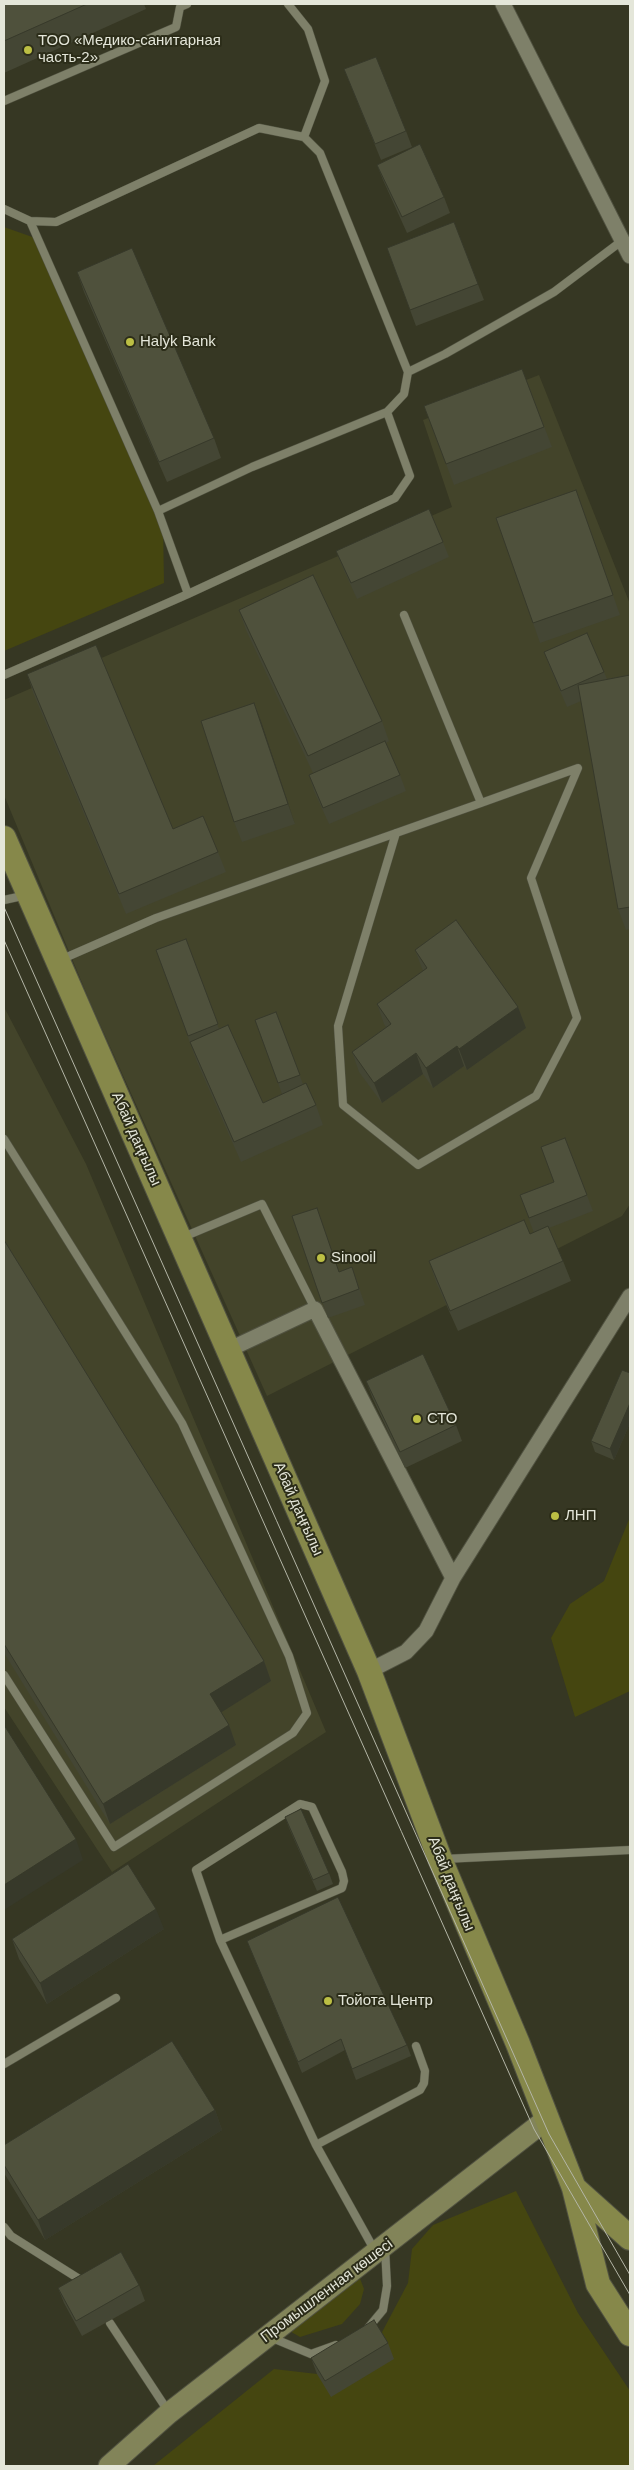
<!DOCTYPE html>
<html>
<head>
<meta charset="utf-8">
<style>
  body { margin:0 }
  #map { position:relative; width:634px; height:2470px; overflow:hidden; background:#363723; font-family:Arial,sans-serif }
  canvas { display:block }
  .frame { position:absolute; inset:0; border:5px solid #e4e6d9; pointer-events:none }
</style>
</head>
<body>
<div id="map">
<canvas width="634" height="2470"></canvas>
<div class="frame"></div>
</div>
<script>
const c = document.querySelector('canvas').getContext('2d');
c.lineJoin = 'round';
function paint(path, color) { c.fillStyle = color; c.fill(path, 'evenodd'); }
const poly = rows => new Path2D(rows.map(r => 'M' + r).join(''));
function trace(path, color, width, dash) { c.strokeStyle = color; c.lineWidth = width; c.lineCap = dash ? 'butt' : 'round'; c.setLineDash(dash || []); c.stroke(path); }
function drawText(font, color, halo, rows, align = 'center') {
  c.font = font + ' Arial,sans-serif'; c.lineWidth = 4; c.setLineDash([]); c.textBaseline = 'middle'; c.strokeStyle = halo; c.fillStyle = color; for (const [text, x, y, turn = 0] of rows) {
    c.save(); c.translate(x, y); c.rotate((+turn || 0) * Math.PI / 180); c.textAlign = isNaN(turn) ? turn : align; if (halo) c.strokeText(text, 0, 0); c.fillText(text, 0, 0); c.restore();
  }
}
paint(poly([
  [539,375,630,604,630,1204,622,1216,267,1396,90,1002,4,795,4,700,452,507,423,420],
  [4,1007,86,1164,326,1732,112,1872,4,1707]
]), '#43442a');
paint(poly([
  [4,227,38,239,163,526,164,583,4,651],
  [630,1517,630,1691,575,1717,551,1638,570,1604,604,1581],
  [516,2191,578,2313,630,2391,630,2466,153,2466,274,2369,317,2374,380,2336,408,2283,412,2249,433,2225],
  [356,2268,364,2289,360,2304,342,2324,300,2337,281,2326]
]), '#454610');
const service = poly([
  [288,4,308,29,325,81,304,137],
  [4,101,176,27,180,7,187,4],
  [4,209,30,221,56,222,259,128,304,137,320,153,408,372,404,394,387,412,410,476,395,498,188,594,4,675],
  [30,221,158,511],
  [408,372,445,354,554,292,623,240],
  [188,594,158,511,252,467,387,412],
  [404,615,481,803],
  [4,900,27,895],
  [60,960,156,918,481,803,578,768,531,878,577,1018,536,1096,418,1165,343,1105,338,1026,396,833],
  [4,1139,182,1423,289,1656,307,1713,293,1733,114,1847,4,1675],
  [181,1238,262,1204,315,1309],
  [444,1859,630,1850],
  [220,1940,342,1888,344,1881,342,1872,312,1807,300,1804,196,1870,220,1940,316,2145,375,2251],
  [4,2064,116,1998],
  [316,2145,420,2090,424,2083,425,2071,416,2046],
  [4,2227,11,2236,84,2282],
  [110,2323,168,2411],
  [368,2328,383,2310,387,2286,385,2248],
  [270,2337,311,2354,336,2345]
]);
const minor = poly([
  [503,4,630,256],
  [228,1350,315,1309,453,1578],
  [369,1671,406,1652,426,1631,453,1578,630,1296]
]);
const secondary = poly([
  [109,2466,169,2413,547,2119]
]);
const primary = poly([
  [4,838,369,1671,440,1859,518,2044,574,2188,598,2284,630,2334],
  [574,2188,630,2238]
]);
trace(service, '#515241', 9);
trace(minor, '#515241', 17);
trace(secondary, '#515241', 23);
trace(primary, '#515241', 26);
trace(service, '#7e8069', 8);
trace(minor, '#7e8069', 15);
trace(secondary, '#828459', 21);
trace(primary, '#86884a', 24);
trace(poly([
  [4,907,549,2134,630,2275],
  [4,940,534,2129,630,2295]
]), '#b4b6a7', 1);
paint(poly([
  [4,4,144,4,146,9,4,73],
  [344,69,406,131,412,147,381,160],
  [377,165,444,197,450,213,407,233,383,180],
  [454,222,484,300,416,326,387,248],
  [77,272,214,438,221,458,167,482,84,292],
  [522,369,552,447,454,485,424,406],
  [576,490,620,615,540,643,533,623],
  [443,542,449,557,357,599,342,566,336,551],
  [239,610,382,721,389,741,386,743,400,775,406,791,329,824,314,791,309,775,313,773,246,630],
  [544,652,604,672,607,679,630,675,630,929,626,930,618,909,581,701,567,707,550,668],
  [27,674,173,829,218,852,226,872,126,914,34,695],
  [254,703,295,824,242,842,234,822],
  [186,939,219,1029,263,1103,282,1094,255,1020,276,1012,303,1084,316,1105,323,1125,241,1162,197,1062,156,950],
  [415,950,518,1007,526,1028,467,1070,464,1066,433,1088,423,1074,382,1103,359,1072,352,1052,386,1027,384,1024,377,1004,423,971],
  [565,1138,593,1211,549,1228,563,1261,571,1281,458,1331,436,1282,429,1261,530,1234,534,1233,520,1195,554,1182],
  [292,1216,339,1272,352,1267,365,1305,328,1318],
  [4,1240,264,1661,271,1681,221,1712,229,1725,236,1745,110,1824,4,1653],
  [630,1373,630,1423,614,1460,595,1452,591,1441],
  [366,1381,456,1425,462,1441,405,1468,372,1397],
  [285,1817,329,1873,333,1884,317,1891,289,1828],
  [164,1929,47,2004,19,1959,12,1939],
  [247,1941,407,2045,411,2056,356,2080,345,2050,302,2073],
  [215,2110,222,2130,45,2240,4,2173,4,2145],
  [139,2285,145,2301,82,2336,64,2303,58,2288],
  [388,2343,394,2359,331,2397,317,2374,311,2358]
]), '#444634');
paint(poly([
  [254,703,262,724,295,824,288,804],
  [518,1007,526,1028,467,1070,459,1049],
  [457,1046,464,1066,433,1088,426,1068],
  [416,1053,423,1074,382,1103,374,1083],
  [630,1403,630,1423,614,1460,610,1449],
  [264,1661,271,1681,217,1715,210,1694],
  [229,1725,236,1745,110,1824,103,1804],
  [76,1839,83,1860,4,1910,4,1885],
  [156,1909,164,1929,47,2004,40,1983],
  [215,2110,222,2130,45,2240,38,2220]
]), '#37392a');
const building = poly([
  [4,4,87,4,4,41,4,4],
  [376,57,406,131,375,144,344,69,376,57],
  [420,144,444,197,402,217,377,165,420,144],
  [454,222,478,284,410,310,387,248,454,222],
  [132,248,214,438,159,462,77,272,132,248],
  [522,369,544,427,446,464,424,406,522,369],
  [576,490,613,595,533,623,496,518,576,490],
  [429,509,443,542,351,583,336,551,429,509],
  [313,575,382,721,308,756,239,610,313,575],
  [587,633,604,672,561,691,544,652,587,633],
  [96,645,173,829,203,816,218,852,119,894,27,674,96,645],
  [630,675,630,907,618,909,578,685,630,675],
  [254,703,288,804,234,822,201,721,254,703],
  [385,741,400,775,323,808,309,775,385,741],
  [456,920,518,1007,459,1049,457,1046,426,1068,416,1053,374,1083,352,1052,391,1024,377,1004,427,968,415,950,456,920],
  [186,939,218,1024,188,1036,156,950,186,939],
  [276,1012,300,1075,278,1083,255,1020,276,1012],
  [228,1025,263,1103,306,1083,316,1105,234,1142,190,1042,228,1025],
  [565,1138,587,1195,529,1218,520,1195,554,1182,541,1147,565,1138],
  [317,1208,339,1272,352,1267,359,1289,322,1303,292,1216,317,1208],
  [524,1220,530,1234,548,1226,563,1261,450,1311,429,1261,524,1220],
  [4,1240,264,1661,210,1694,229,1725,103,1804,4,1644,4,1240],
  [423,1354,456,1425,400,1452,366,1381,423,1354],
  [622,1370,630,1373,630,1403,610,1449,591,1441,622,1370],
  [4,1725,76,1839,4,1885,4,1725],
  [301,1809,329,1873,313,1880,285,1817,301,1809],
  [128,1864,156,1909,40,1983,12,1939,128,1864],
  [338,1897,407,2045,352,2069,341,2039,298,2062,247,1941,338,1897],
  [172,2041,215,2110,38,2220,4,2165,4,2145,172,2041],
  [121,2252,139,2285,76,2321,58,2288,121,2252],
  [374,2320,388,2343,325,2381,311,2358,374,2320]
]);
paint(building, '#4f513c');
trace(building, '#37392a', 1);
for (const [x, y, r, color] of [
  [28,50,5,"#bcbf44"],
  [130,342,5,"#bcbf44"],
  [321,1258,5,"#bcbf44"],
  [417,1419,5,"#bcbf44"],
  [555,1516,5,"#bcbf44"],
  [328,2001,5,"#bcbf44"]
]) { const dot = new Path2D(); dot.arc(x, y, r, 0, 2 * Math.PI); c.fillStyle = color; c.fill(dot); trace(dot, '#2c2d19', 2); }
drawText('15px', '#e4e6d9', '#2c2d19', [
  ["ТОО «Медико-санитарная",38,41],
  ["часть-2»",38,58],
  ["Halyk Bank",140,342],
  ["Sinooil",331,1258],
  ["СТО",427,1419],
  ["ЛНП",565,1516],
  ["Тойота Центр",338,2001]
], 'left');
drawText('15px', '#e4e6d9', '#2c2d19', [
  ["Абай даңғылы",136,1139,66],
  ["Абай даңғылы",298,1509,66],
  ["Абай даңғылы",451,1884,68],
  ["Промышленная көшесі",327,2291,-37]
]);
</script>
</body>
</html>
